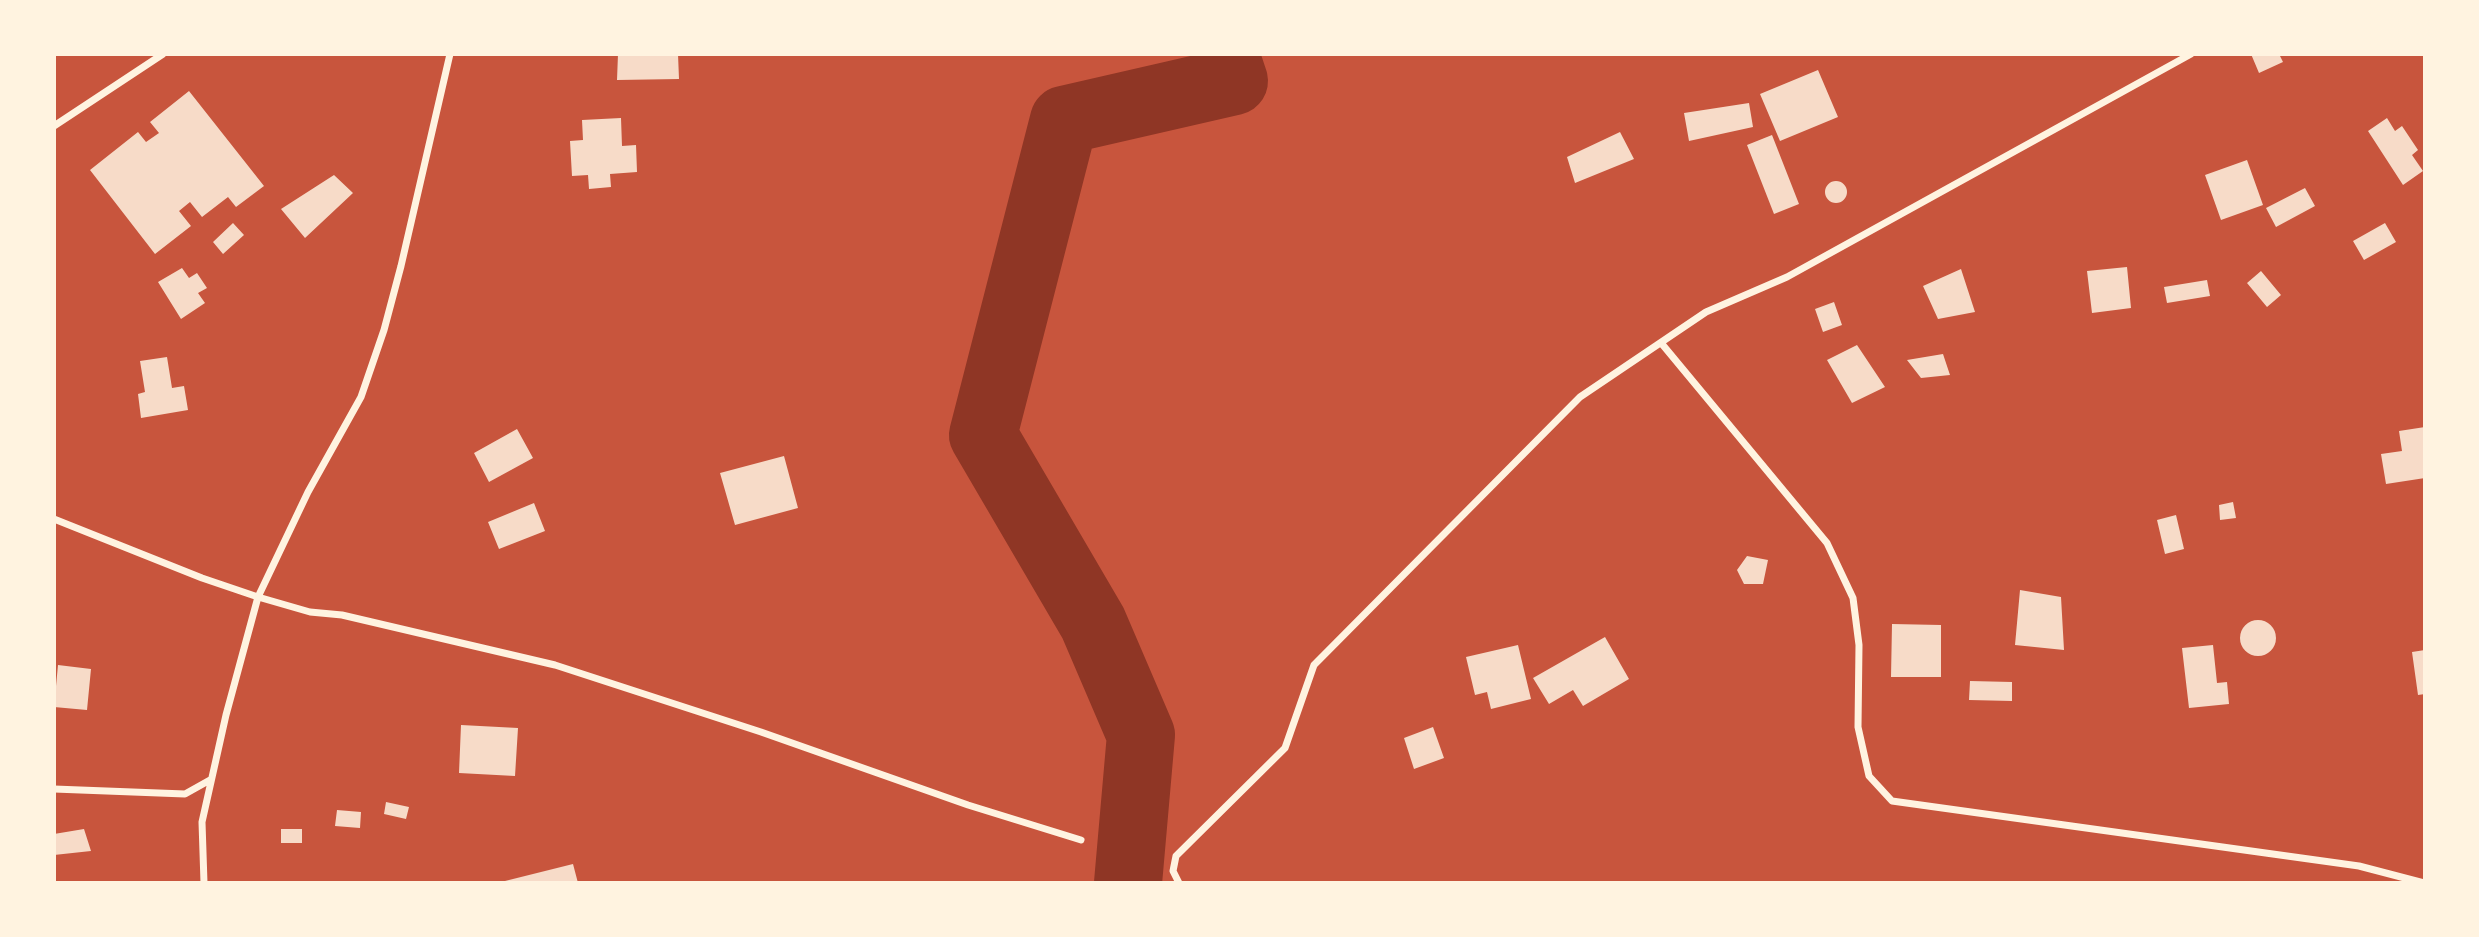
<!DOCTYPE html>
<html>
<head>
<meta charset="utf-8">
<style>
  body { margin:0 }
  #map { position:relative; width:2479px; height:937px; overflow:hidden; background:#c8553d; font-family:Signika,sans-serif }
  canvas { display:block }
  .frame { position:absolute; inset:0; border:56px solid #fff3e0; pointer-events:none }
</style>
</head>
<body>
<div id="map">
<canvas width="2479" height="937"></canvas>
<div class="frame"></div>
</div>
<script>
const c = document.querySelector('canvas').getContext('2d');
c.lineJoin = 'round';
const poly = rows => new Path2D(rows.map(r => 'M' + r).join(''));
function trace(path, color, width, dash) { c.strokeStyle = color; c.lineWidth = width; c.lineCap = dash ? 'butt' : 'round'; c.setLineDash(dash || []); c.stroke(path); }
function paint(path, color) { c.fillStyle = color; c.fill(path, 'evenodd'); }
trace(poly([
  [1128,883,1141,735,1093,623,983,435,1064,120,1234,81,1225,54]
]), '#8f3625', 68);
paint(poly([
  [618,54,678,54,679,79,617,80],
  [2251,54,2279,54,2283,62,2259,73],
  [1818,70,1838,117,1780,141,1760,94],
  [189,91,264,186,236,207,228,197,202,217,190,202,179,211,191,226,155,254,90,170,138,132,146,142,159,133,150,122],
  [1749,103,1753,127,1689,141,1684,113],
  [621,118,622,146,636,145,637,172,610,174,611,187,589,189,588,175,572,176,570,141,583,140,582,120],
  [2387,118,2395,131,2402,126,2418,150,2412,155,2423,171,2403,185,2368,131],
  [1620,132,1634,159,1575,183,1567,157],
  [1772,135,1799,204,1774,214,1747,145],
  [2247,160,2263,205,2221,220,2205,175],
  [334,175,353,193,305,238,281,209],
  '1825 192a11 11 0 1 1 22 0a11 11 0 1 1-22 0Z',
  [2305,188,2315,206,2276,227,2266,208],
  [233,223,244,235,223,254,213,242],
  [2385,223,2396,242,2364,260,2353,241],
  [2127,267,2131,308,2092,313,2087,271],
  [182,268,189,278,197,273,207,288,198,293,205,303,181,319,158,282],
  [1961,269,1975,312,1938,319,1923,286],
  [2261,271,2281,295,2267,307,2247,283],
  [2207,280,2210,296,2167,303,2164,287],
  [1834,302,1842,325,1823,332,1815,309],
  [1857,345,1885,387,1852,403,1827,360],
  [1943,354,1950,375,1921,378,1907,360],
  [167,357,172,388,184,386,188,410,141,418,138,394,145,392,140,361],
  [2425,427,2425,478,2386,484,2381,454,2402,451,2399,431],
  [517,429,533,458,489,482,474,453],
  [784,456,798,508,735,525,720,473],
  [2233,502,2236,518,2220,520,2219,505],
  [534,503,545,531,499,549,488,522],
  [2176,515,2184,549,2165,554,2157,520],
  [1747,556,1768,560,1763,584,1744,584,1737,570],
  [2020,590,2061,597,2064,650,2015,645],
  '2240 638a18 18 0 1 1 36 0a18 18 0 1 1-36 0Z',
  [1892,624,1941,625,1941,677,1891,677],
  [1605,637,1629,679,1583,706,1573,690,1549,704,1533,678],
  [1518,645,1531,699,1491,709,1487,692,1475,695,1466,657],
  [2213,645,2217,683,2227,682,2229,704,2189,708,2182,648],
  [2425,650,2425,694,2418,695,2412,652],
  [58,665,91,669,87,710,54,707],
  [1970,681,2012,682,2012,701,1969,700],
  [461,725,518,728,515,776,459,773],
  [1433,727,1444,758,1414,769,1404,738],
  [386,802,409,807,406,819,384,814],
  [337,810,361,812,360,828,335,826],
  [84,829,91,851,54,855,54,834],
  [281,829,302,829,302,843,281,843],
  [573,864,578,883,501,883,501,882]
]), '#f7dbc8');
trace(poly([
  [54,126,163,54],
  [1662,344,1827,543,1853,598,1859,645,1858,727,1869,776,1892,801,2359,866,2424,883],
  [54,519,202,578,258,597,310,612,342,615,555,665,761,732,968,805,1081,840],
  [54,789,185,794,210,780],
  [204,883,202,822,226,715,258,597,308,492,361,397,384,330,401,266,450,54],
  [1179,883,1173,871,1176,856,1285,748,1314,665,1580,397,1706,312,1787,277,2191,54]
]), '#fff3e0', 7);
</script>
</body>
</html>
